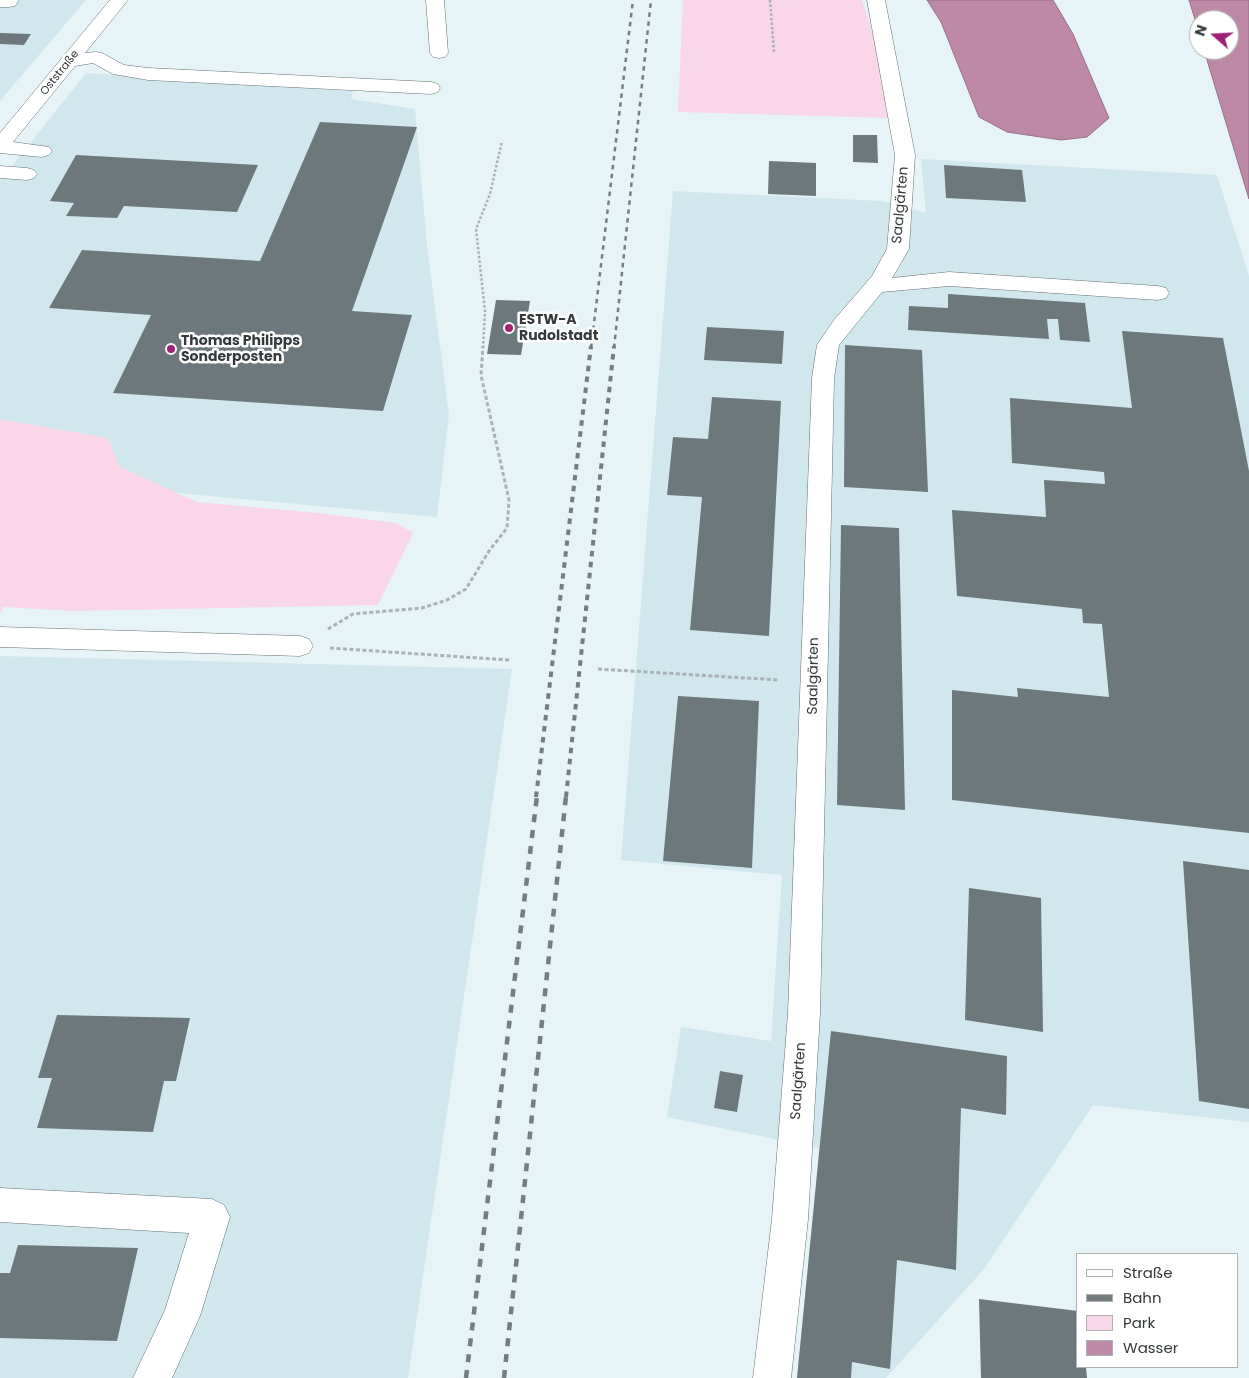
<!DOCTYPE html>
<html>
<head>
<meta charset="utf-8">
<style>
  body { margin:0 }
  #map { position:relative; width:1249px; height:1378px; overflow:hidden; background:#e6f3f7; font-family:Poppins,sans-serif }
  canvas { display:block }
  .legend { position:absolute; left:1076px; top:1253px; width:162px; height:115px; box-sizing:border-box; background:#fff; border:1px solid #aeb0b1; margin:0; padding:6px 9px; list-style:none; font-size:15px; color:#34393b }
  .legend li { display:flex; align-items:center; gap:10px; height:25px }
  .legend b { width:25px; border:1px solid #aeb0b1 }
  .north { position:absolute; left:1189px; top:10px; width:50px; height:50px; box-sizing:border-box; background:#fff; border:1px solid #aeb0b1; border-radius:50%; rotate:289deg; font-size:14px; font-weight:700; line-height:20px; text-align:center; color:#34393b }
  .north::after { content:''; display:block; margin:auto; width:18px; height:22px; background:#9f2075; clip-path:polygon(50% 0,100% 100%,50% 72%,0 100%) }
</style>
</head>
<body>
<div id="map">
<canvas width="1249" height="1378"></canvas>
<ul class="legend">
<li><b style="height:6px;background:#fff"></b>Straße</li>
<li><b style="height:6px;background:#757d7f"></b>Bahn</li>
<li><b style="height:14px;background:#f9d7e9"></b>Park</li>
<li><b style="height:14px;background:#be89a6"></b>Wasser</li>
</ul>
<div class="north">N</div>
</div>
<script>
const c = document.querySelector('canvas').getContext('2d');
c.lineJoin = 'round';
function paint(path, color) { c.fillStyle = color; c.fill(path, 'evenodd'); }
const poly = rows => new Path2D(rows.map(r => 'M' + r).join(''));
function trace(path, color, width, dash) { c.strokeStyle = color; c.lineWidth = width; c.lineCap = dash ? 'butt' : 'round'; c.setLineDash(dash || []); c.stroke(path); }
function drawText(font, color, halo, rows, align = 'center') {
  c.font = font + ' Poppins,sans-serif'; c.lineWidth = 5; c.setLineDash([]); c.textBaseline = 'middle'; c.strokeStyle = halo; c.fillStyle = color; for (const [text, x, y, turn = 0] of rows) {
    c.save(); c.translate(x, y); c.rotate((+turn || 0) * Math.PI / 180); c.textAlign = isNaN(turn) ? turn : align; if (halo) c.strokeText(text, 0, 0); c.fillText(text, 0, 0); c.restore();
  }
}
paint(poly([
  [0,0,86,0,0,101],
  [86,73,353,91,351,99,415,109,427,246,449,415,437,517,123,488,0,439,0,181],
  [921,159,1217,175,1249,276,1249,1122,1093,1105,984,1269,886,1378,797,1378,819,1148,667,1117,681,1027,771,1041,782,875,621,860,673,191,883,201,926,213],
  [0,656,512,669,408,1378,0,1378]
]), '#d1e7ee');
paint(poly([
  [683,0,862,0,875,41,889,118,678,112],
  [0,419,108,438,120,467,197,502,319,513,397,523,413,533,378,605,73,611,3,607,0,614]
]), '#f9d7e9');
const water = poly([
  [927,0,1053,0,1073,34,1109,118,1087,137,1061,140,1007,132,979,117,941,22,927,0],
  [1189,0,1249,0,1249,199,1204,50,1229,50,1229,20,1199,20,1199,32,1189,0]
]);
paint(water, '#be89a6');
trace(water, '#957186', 1);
paint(poly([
  [0,33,31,34,24,45,0,44],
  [320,122,417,127,352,311,412,315,383,411,113,393,151,315,49,308,82,250,260,261],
  [853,135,877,135,878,163,853,162],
  [76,155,258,165,237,212,124,206,117,218,66,216,74,203,50,201],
  [769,161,816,163,816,196,768,194],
  [944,165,1022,170,1026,202,946,198],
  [948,294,1085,303,1090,342,1060,340,1058,319,1047,319,1049,339,908,330,909,306,948,308],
  [496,300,530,301,521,355,487,354],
  [707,327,784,331,782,364,704,360],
  [1122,331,1223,338,1249,471,1249,833,952,800,952,690,1018,697,1017,688,1109,697,1102,624,1083,623,1082,609,957,596,952,510,1046,517,1044,480,1105,484,1104,472,1012,463,1010,398,1132,408],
  [845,345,922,350,928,492,844,487],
  [712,397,781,401,769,636,690,630,702,497,667,495,673,437,708,439],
  [841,525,899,528,905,810,837,805],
  [678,696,759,701,752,868,663,861],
  [1183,861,1249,870,1249,1109,1199,1101],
  [969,888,1041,898,1043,1032,965,1020],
  [57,1015,190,1018,176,1081,164,1081,153,1132,37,1128,52,1078,38,1078],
  [831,1031,1007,1056,1006,1115,961,1108,956,1270,897,1260,890,1369,852,1362,851,1378,797,1378],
  [720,1071,743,1075,737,1112,714,1108],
  [18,1245,138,1248,117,1341,0,1338,0,1273,10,1273],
  [979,1299,1078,1311,1078,1367,1086,1367,1087,1378,981,1378]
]), '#6d787c');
const minor = poly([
  [0,0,19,0,15,6,9,7,0,7,0,0],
  [110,0,128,0,85,53,96,52,102,53,124,65,148,68,431,82,438,84,440,88,438,92,431,94,148,80,113,74,93,63,75,66,13,142,49,147,52,151,49,155,42,157,0,153,0,133,110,0],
  [426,0,444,0,448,53,445,57,439,58,433,57,430,53,426,0],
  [867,0,885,0,915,155,909,249,892,278,949,272,1158,286,1166,288,1169,293,1166,298,1158,300,949,286,882,292,839,345,834,378,820,1013,808,1219,791,1378,753,1378,772,1219,788,1013,812,378,817,345,834,320,872,276,887,249,895,155,867,0],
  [0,166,27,168,34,170,37,174,34,178,27,180,0,178,0,166],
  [0,627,300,636,309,639,313,646,309,653,300,656,0,647,0,627],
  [0,1188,212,1199,224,1205,230,1217,200,1316,172,1378,133,1378,165,1310,189,1233,0,1222,0,1188]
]);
trace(minor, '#636f72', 1);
trace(poly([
  [770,0,774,52],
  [483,348,485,311,476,229,490,194,502,141]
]), '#a8b2b6', 2.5, [2.5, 2]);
trace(poly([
  [328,629,353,614,422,608,447,600,466,589,489,551,507,528,509,500,481,375,483,346],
  [330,648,509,660],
  [598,669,779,680]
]), '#a8b2b6', 3, [4, 2.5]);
paint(minor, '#fff');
trace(poly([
  [591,348,633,0],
  [614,348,651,0]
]), '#757d7f', 2.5, [4.5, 4.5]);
trace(poly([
  [536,797,591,346],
  [566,797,614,346]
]), '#757d7f', 4, [5.5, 5.5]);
trace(poly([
  [466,1378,537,796],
  [504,1378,566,796]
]), '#757d7f', 4.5, [8, 8]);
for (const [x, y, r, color] of [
  [509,328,5,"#9f2075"],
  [171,349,5,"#9f2075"]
]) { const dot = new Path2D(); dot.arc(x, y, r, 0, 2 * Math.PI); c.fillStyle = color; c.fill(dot); trace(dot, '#fff', 2); }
drawText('11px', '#34393b', '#fff', [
  ["Oststraße",60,73,-51]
]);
drawText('14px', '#34393b', '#fff', [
  ["Saalgärten",901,205,-85],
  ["Saalgärten",814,676,-89],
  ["Saalgärten",799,1081,-86]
]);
drawText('bold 14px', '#34393b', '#fff', [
  ["ESTW-A",519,320],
  ["Rudolstadt",519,336],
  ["Thomas Philipps",181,341],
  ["Sonderposten",181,357]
], 'left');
</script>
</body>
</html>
